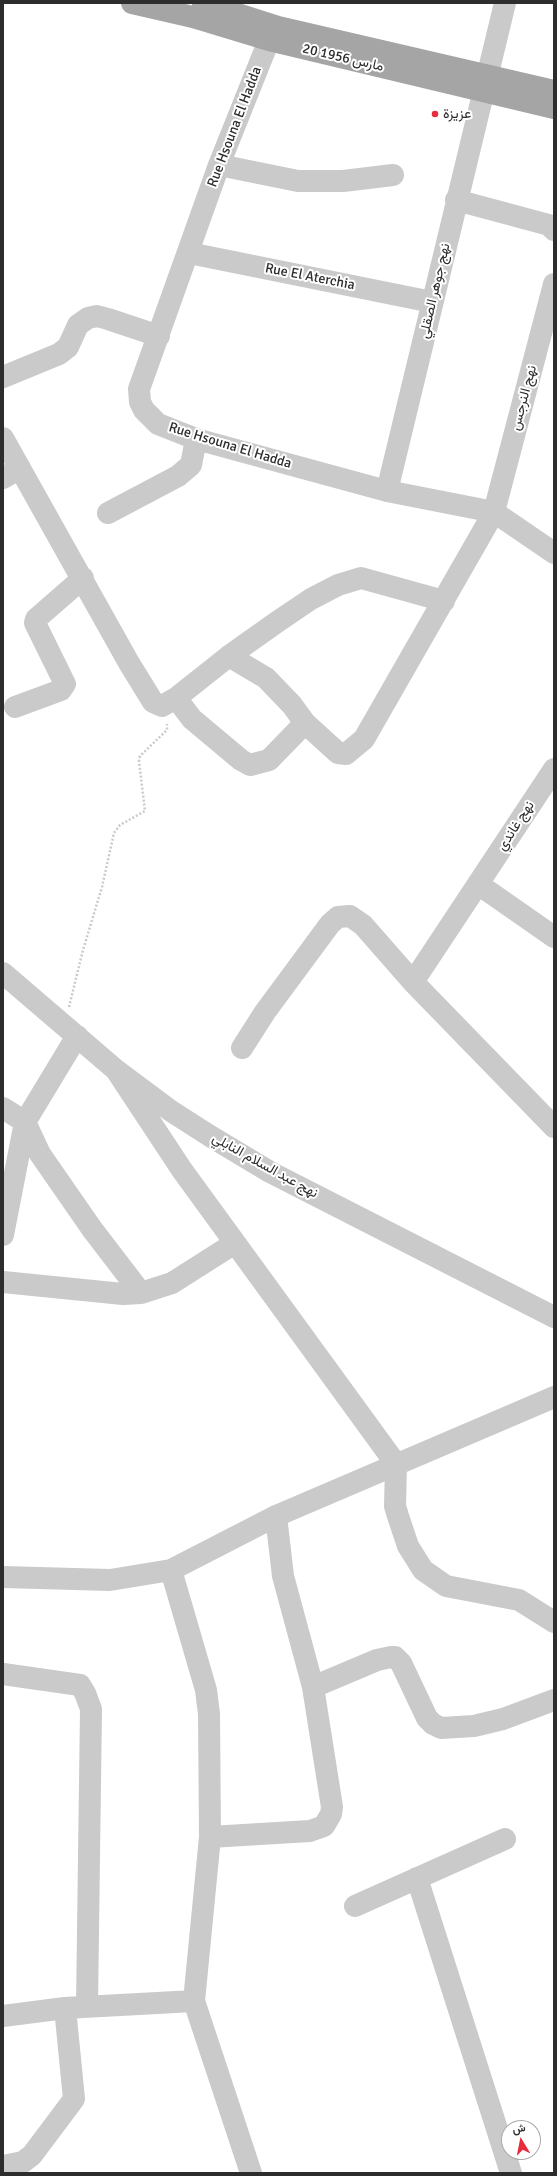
<!DOCTYPE html>
<html>
<head>
<meta charset="utf-8">
<style>
  body { margin:0 }
  #map { position:relative; width:557px; height:2176px; overflow:hidden; background:#fff; font-family:Signika,Vazirmatn,sans-serif }
  canvas { display:block }
  .frame { position:absolute; inset:0; border:4px solid #2d2d2d; pointer-events:none }
  .north { position:absolute; left:501px; top:2120px; width:40px; height:40px; box-sizing:border-box; background:#fff; border:1px solid #ababab; border-radius:50%; rotate:350deg; font-size:11px; font-weight:700; line-height:16px; text-align:center; color:#2d2d2d }
  .north::after { content:''; display:block; margin:auto; width:14px; height:18px; background:#e82b3d; clip-path:polygon(50% 0,100% 100%,50% 72%,0 100%) }
</style>
</head>
<body>
<div id="map">
<canvas width="557" height="2176"></canvas>
<div class="frame"></div>
<div class="north">ش</div>
</div>
<script>
const c = document.querySelector('canvas').getContext('2d');
c.lineJoin = 'round';
const poly = rows => new Path2D(rows.map(r => 'M' + r).join(''));
function trace(path, color, width, dash) { c.strokeStyle = color; c.lineWidth = width; c.lineCap = dash ? 'butt' : 'round'; c.setLineDash(dash || []); c.stroke(path); }
function drawText(font, color, halo, rows, align = 'center') {
  c.font = font + ' Signika,Vazirmatn,sans-serif'; c.lineWidth = 4; c.setLineDash([]); c.textBaseline = 'middle'; c.strokeStyle = halo; c.fillStyle = color; for (const [text, x, y, turn = 0] of rows) {
    c.save(); c.translate(x, y); c.rotate((+turn || 0) * Math.PI / 180); c.textAlign = isNaN(turn) ? turn : align; if (halo) c.strokeText(text, 0, 0); c.fillText(text, 0, 0); c.restore();
  }
}
trace(poly([
  [69,1007,83,950,102,887,114,833,120,825,145,811,139,761,140,756,167,730,167,724]
]), '#cacaca', 2.5, [2, 2]);
trace(poly([
  [269,40,219,165,139,389,140,402,144,410,158,424,196,439,387,491,494,512,554,553],
  [219,165,298,181,343,181,393,175],
  [456,200,549,225,554,230],
  [189,253,432,302],
  [3,377,59,354,68,347,78,325,88,318,97,316,108,319,159,336],
  [3,438,129,663,153,702,162,706,176,698,192,719,241,760,250,765,269,760,305,723,338,753,346,754,364,739,494,512,554,284],
  [3,478,20,468],
  [387,491,505,3],
  [108,513,178,476,191,465,196,439],
  [229,656,266,678,292,705,305,723],
  [176,698,229,656,277,622,311,599,338,585,361,578,444,601],
  [15,707,61,690,65,684,35,623,36,619,83,578],
  [478,884,554,937],
  [3,973,116,1070,171,1111,210,1136,270,1172,554,1317],
  [413,982,554,769],
  [242,1048,265,1012,330,924,338,917,350,916,363,925,413,982,554,1127],
  [116,1070,182,1170,396,1464,395,1506,398,1516,408,1546,423,1570,446,1586,519,1600,554,1622],
  [3,1108,25,1122,40,1154,92,1229,141,1293],
  [3,1235,25,1122,77,1036],
  [3,1282,123,1294,141,1293,172,1283,235,1243],
  [171,1570,206,1690,209,1714,210,1837,194,2001,251,2173],
  [3,1577,110,1580,171,1570,276,1516,554,1397],
  [3,1674,80,1685,85,1693,91,1709,87,2006],
  [313,1687,377,1660,391,1657,395,1657,401,1663,427,1718,433,1724,441,1728,474,1726,503,1719,554,1700],
  [210,1837,310,1831,324,1826,331,1814,332,1807,313,1687,283,1576,276,1516],
  [417,1878,511,2173],
  [355,1906,505,1839],
  [3,2016,65,2008,194,2001],
  [3,2166,23,2162,32,2155,74,2099,65,2008]
]), '#cacaca', 22);
trace(poly([
  [132,3,193,17,269,40,554,108],
  [203,3,278,27,554,91]
]), '#a5a5a5', 22);
for (const [x, y, r, color] of [
  [435,114,4,"#e82b3d"]
]) { const dot = new Path2D(); dot.arc(x, y, r, 0, 2 * Math.PI); c.fillStyle = color; c.fill(dot); trace(dot, '#fff', 1.5); }
drawText('14px', '#2d2d2d', '#fff', [
  ["20 مارس 1956",343,58,13],
  ["Rue Hsouna El Hadda",235,127,-69],
  ["Rue El Aterchia",310,277,11],
  ["نهج جوهر الصقلي",435,291,-77],
  ["نهج النرجس",524,398,-75],
  ["Rue Hsouna El Hadda",230,446,17],
  ["نهج غاندي",516,826,-57],
  ["نهج عبد السلام النابلي",265,1166,29]
]);
drawText('14px', '#2d2d2d', '#fff', [
  ["عزيزة",443,114]
], 'left');
</script>
</body>
</html>
